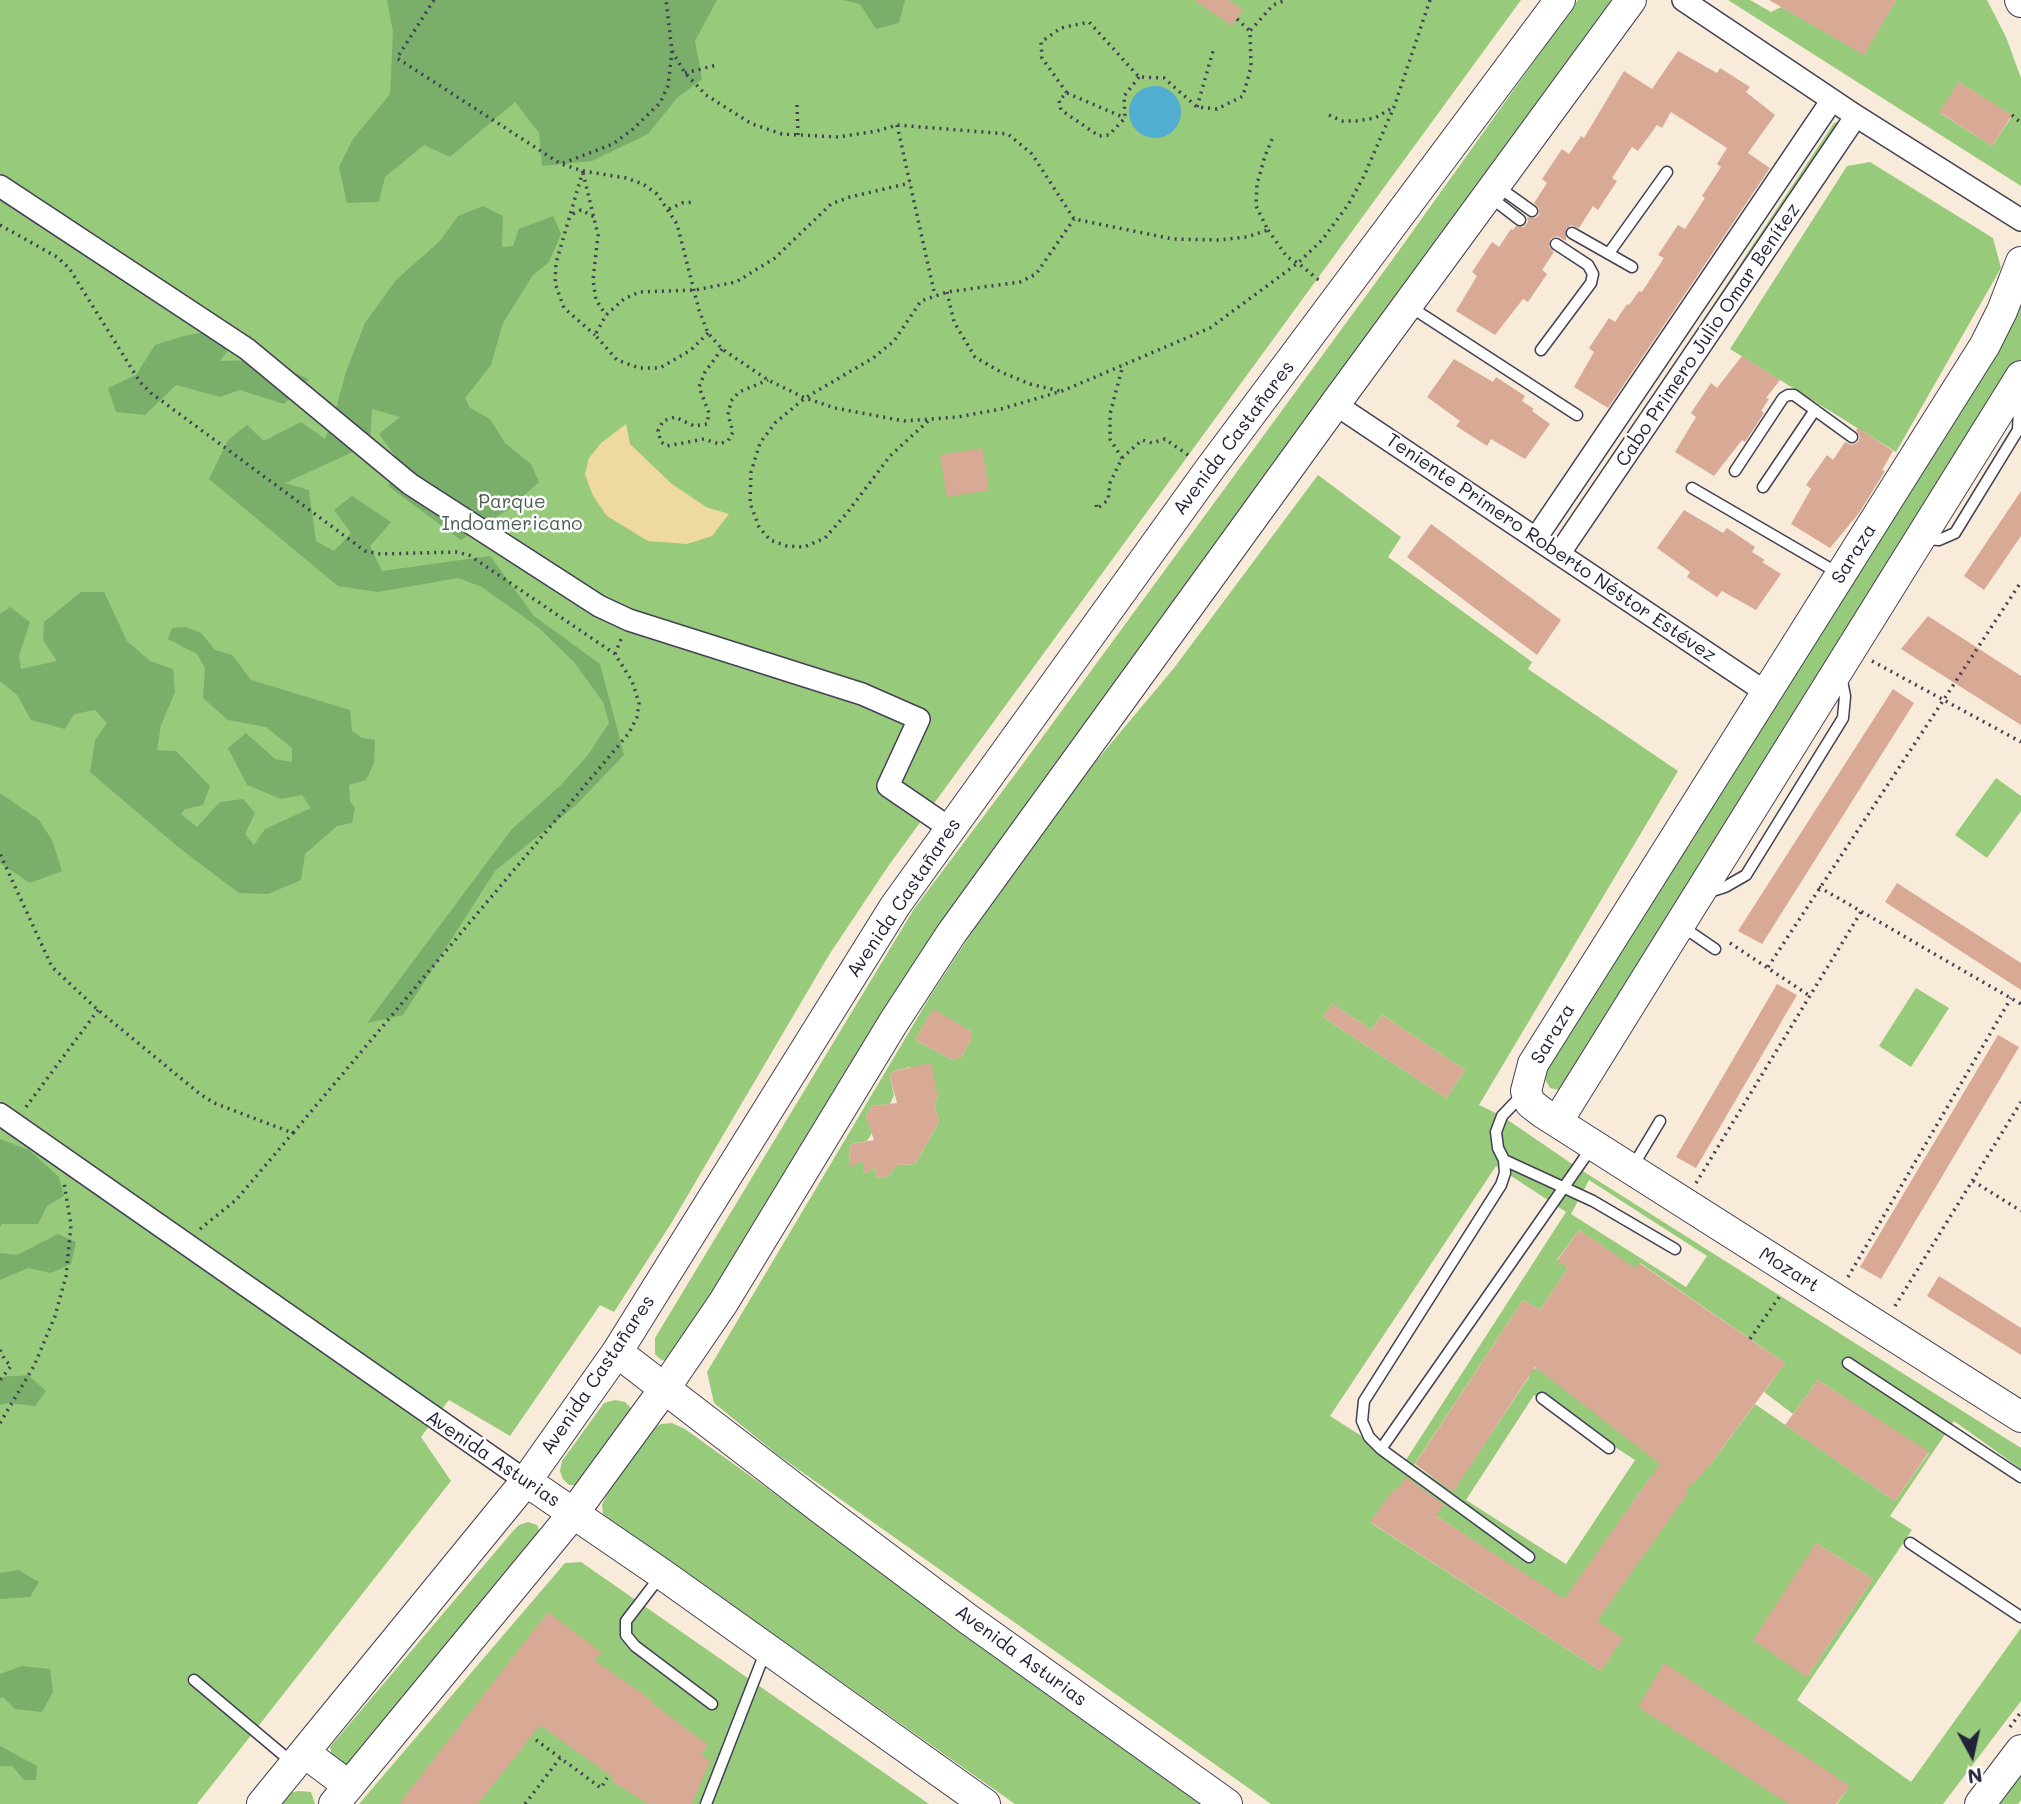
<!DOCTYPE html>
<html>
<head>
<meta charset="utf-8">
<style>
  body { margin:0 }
  #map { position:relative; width:2021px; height:1804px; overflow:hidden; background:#f8ebda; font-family:Mali,sans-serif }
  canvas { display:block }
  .north { position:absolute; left:1937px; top:1720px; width:70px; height:70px; -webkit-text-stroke:5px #fff; paint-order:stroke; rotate:172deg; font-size:19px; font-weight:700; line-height:28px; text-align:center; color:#22223b }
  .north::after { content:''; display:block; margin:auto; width:24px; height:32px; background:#22223b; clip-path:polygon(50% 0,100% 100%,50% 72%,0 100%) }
</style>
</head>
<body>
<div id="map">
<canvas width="2021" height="1804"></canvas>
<div class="north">N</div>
</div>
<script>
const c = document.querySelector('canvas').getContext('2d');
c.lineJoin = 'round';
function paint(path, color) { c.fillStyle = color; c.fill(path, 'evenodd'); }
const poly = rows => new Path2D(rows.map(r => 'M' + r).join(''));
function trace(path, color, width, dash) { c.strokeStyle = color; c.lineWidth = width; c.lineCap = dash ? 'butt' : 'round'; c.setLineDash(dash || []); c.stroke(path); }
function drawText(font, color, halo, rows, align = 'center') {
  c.font = font + ' Mali,sans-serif'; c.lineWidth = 5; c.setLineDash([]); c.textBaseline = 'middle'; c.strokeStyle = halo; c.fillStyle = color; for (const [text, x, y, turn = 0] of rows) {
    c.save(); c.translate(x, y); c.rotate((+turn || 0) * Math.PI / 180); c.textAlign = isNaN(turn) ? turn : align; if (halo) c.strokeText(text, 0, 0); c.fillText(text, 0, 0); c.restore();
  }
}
paint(poly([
  [0,0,1521,0,889,865,829,955,672,1222,614,1312,600,1305,510,1436,449,1400,421,1437,451,1481,197,1804,0,1804],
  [1578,0,1622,0,971,888,687,1349,668,1362,660,1359,655,1354,655,1338,914,909,1022,765,1390,263],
  [1728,0,1750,0,1771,12,1781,7,1864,54,1896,0,1987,0,2006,37,2021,78,2021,186],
  [1959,82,2012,116,1992,146,1940,113],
  [1837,122,1839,126,1562,532,1834,123],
  [1870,162,1993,238,2001,268,1896,452,1730,349,1847,166],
  [2021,302,2021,364,1567,1086,1559,1090,1550,1088,1542,1074],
  [1318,475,1401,537,1388,557,1532,662,1528,669,1678,771,1479,1105,1502,1116,1578,1168,2021,1448,2021,1469,1954,1421,1890,1516,1912,1530,1797,1700,1911,1782,2021,1628,2021,1701,1943,1804,1837,1804,1849,1787,1789,1804,1271,1804,778,1455,714,1403,707,1372,931,995,1041,827,1174,668],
  [1332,1004,1372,1030,1382,1015,1465,1070,1446,1098,1323,1017],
  [933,1010,972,1032,972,1038,961,1057,953,1060,915,1040],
  [910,1067,914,1078,938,1097,934,1103,939,1122,915,1164,896,1165,889,1176,877,1178,875,1168,863,1174,863,1161,850,1166,849,1150,852,1144,867,1141,872,1133,866,1116,872,1106,890,1104,894,1095,890,1077,893,1071],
  [1496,1166,1566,1212,1404,1463,1330,1416],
  [1589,1180,1707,1256,1686,1287,1571,1214],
  [1579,1230,1621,1259,1535,1369,1525,1363,1529,1377,1453,1491,1414,1465,1523,1300,1540,1310,1568,1268,1557,1260],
  [1640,1263,1785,1363,1764,1392,1793,1414,1818,1380,1929,1453,1895,1501,1755,1404,1713,1461,1622,1286],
  [1534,1395,1635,1460,1566,1564,1466,1500],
  [1663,1476,1687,1493,1580,1578,1650,1478],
  [1395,1489,1622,1638,1601,1671,1371,1523],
  [1816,1543,1873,1579,1807,1677],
  [1996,778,2021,796,2021,811,1987,858,1955,835],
  [1916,988,1949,1008,1911,1067,1879,1046],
  [615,1400,625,1402,632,1409,581,1485,569,1485,563,1479,560,1471,562,1461,604,1403],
  [672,1423,685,1429,1206,1804,1015,1804,615,1523,603,1514,602,1505,612,1483,651,1430,661,1424],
  [528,1522,537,1525,540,1532,349,1764,338,1764,332,1755,330,1747,513,1531,519,1525],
  [581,1562,929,1804,359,1804,565,1563],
  [2021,1775,2021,1800,2018,1804,1999,1804],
  [299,1791,311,1792,315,1804,279,1804,288,1793]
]), '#98ca7b');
paint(poly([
  [387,0,717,0,695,41,702,79,677,98,648,134,592,161,542,166,539,133,515,102,450,157,424,145,385,177,379,202,347,203,339,167,353,139,390,94,393,32],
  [843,0,905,0,899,23,876,29,860,4],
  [483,206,503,216,502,247,513,246,519,229,553,216,561,234,549,262,533,275,503,323,491,365,465,398,470,408,490,419,505,443,531,464,539,482,509,509,461,540,388,486,400,463,379,434,400,417,372,409,370,444,285,483,309,490,316,541,334,551,351,533,334,510,352,496,391,522,370,546,382,571,490,556,534,616,600,664,624,755,575,806,495,871,403,1015,367,1023,512,829,560,786,588,755,609,723,603,702,574,662,539,628,482,587,458,578,378,592,338,586,209,479,228,440,247,425,264,441,301,422,325,439,335,412,346,372,365,323,396,280,440,241,458,216],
  [218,330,235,341,220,361,263,360,309,379,284,404,240,390,220,397,176,385,145,415,116,412,108,388,136,375,155,345,184,336],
  [81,592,104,592,127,641,150,661,173,669,175,692,161,725,157,750,176,751,210,786,203,805,185,809,181,814,197,827,220,802,243,799,255,813,245,834,254,845,265,829,311,808,302,795,281,799,247,785,228,748,246,733,275,759,292,762,292,748,266,727,228,720,203,698,205,668,197,654,168,639,172,628,186,627,201,633,215,650,232,655,251,680,350,710,352,731,362,738,375,740,374,763,366,780,349,785,350,801,355,808,352,823,337,826,305,854,301,880,268,894,239,893,178,847,90,772,95,740,107,723,95,710,74,714,65,729,31,720,18,696,0,681,0,614,10,607,30,622,19,656,21,669,57,661,43,640,44,622],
  [0,793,39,820,52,840,62,871,30,883,0,863],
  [0,1139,29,1150,59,1177,64,1196,47,1206,38,1224,2,1224,0,1227],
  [58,1234,76,1242,71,1264,51,1273,28,1268,0,1280,0,1253,17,1255],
  [28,1375,46,1391,35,1406,8,1403,0,1405,0,1377],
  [18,1570,39,1582,30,1597,0,1599,0,1573],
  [22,1666,50,1669,53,1692,42,1712,15,1709,3,1697,0,1698,0,1674],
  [0,1746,37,1766,36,1780,24,1780,12,1766,0,1766]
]), '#7aae6b');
paint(poly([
  [626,424,630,444,672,484,706,507,729,514,712,536,687,544,648,541,607,516,593,496,585,474,589,458,601,443]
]), '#eeda9e');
paint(poly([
  '1129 112a26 26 0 1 1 52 0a26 26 0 1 1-52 0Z'
]), '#52aed0');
paint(poly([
  [1194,0,1229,0,1243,10,1232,26],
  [1769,0,1896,0,1864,55],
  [1678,51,1717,73,1720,68,1750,87,1746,92,1775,115,1748,153,1770,168,1608,408,1574,387,1594,352,1589,348,1609,318,1615,322,1627,304,1629,305,1639,291,1642,292,1664,258,1658,255,1678,225,1685,229,1705,198,1702,196,1721,167,1717,164,1727,148,1671,112,1662,128,1657,125,1638,151,1632,147,1612,178,1617,181,1598,210,1593,206,1579,228,1571,225,1566,229,1566,241,1557,236,1550,239,1549,247,1554,252,1542,270,1547,274,1528,302,1523,299,1495,335,1456,311,1477,276,1472,272,1492,242,1499,247,1511,229,1513,230,1516,226,1524,227,1528,222,1527,217,1535,218,1539,215,1539,208,1534,203,1547,183,1542,179,1562,149,1569,154,1581,136,1584,138,1624,71,1652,89],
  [1959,82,2012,115,1992,146,1939,112],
  [1742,356,1780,380,1766,398,1769,399,1761,411,1764,413,1745,442,1742,440,1714,476,1675,452,1696,417,1691,413,1711,383,1717,388],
  [1454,359,1493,382,1496,377,1525,396,1522,401,1534,409,1532,411,1550,424,1525,459,1491,439,1487,446,1456,426,1460,421,1427,397],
  [1858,428,1893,451,1882,470,1885,471,1859,513,1830,548,1791,524,1811,489,1806,485,1827,455,1833,460,1845,442,1852,445,1858,442,1860,437,1856,430],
  [982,448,989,490,947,497,940,455],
  [2021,491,2021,536,1984,590,1964,576],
  [1684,510,1723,533,1727,528,1755,547,1752,552,1765,560,1762,562,1781,574,1756,610,1722,591,1717,597,1687,577,1690,572,1657,548],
  [1431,524,1561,620,1537,655,1407,557],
  [1928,616,2021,676,2021,725,1901,649],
  [1893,689,1914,703,1762,944,1738,931],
  [1897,883,2021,963,2021,990,1885,902],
  [1777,984,1797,995,1696,1168,1676,1157],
  [1332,1004,1372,1030,1382,1015,1465,1070,1446,1098,1323,1017],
  [933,1009,972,1032,972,1038,961,1057,953,1060,915,1040],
  [1998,1035,2019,1047,1881,1279,1860,1267],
  [931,1063,938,1097,934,1103,939,1122,915,1164,896,1165,889,1176,877,1178,875,1168,863,1174,863,1161,850,1167,849,1150,852,1144,874,1140,866,1116,872,1106,897,1103,890,1077,893,1071],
  [1579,1230,1635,1268,1639,1263,1785,1363,1710,1465,1685,1492,1688,1493,1597,1621,1623,1638,1601,1671,1370,1522,1394,1489,1397,1490,1406,1477,1444,1505,1436,1516,1564,1599,1660,1464,1535,1367,1453,1492,1415,1464,1523,1300,1540,1310,1568,1268,1557,1261],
  [1939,1276,2021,1328,2021,1355,1927,1296],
  [1818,1380,1929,1452,1895,1501,1785,1425],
  [1816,1543,1873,1579,1807,1677,1753,1640],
  [548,1612,602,1653,594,1660,653,1701,652,1703,708,1745,701,1755,710,1761,692,1804,648,1804,612,1781,614,1778,540,1725,478,1804,399,1804],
  [1664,1663,1850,1786,1836,1804,1789,1804,1638,1707]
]), '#d8a994');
const lane = poly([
  [1497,186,1532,211],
  [1489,196,1520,220],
  [1572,233,1632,267],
  [1609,253,1667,172],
  [1409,306,1577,415],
  [1541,350,1591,283,1593,274,1588,265,1556,244],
  [1735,471,1783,398,1788,395,1794,395,1852,437],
  [1763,487,1815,410],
  [1692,488,1838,573],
  [1925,539,1939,540,1955,533,2018,430,2019,410,2014,396],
  [1706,893,1725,887,1746,875,1843,718,1845,696,1841,676],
  [1680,925,1715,949],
  [1523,1094,1502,1116,1496,1132,1498,1148,1504,1160,1505,1173,1501,1185,1364,1401,1362,1421,1369,1437,1381,1449,1529,1557],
  [1504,1160,1593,1201,1675,1249],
  [1633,1166,1660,1121],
  [1848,1363,2021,1477],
  [1542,1398,1609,1448],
  [1381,1449,1592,1147],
  [1910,1543,2021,1617],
  [662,1574,626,1621,626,1635,635,1646,712,1704],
  [194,1680,294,1764],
  [706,1804,766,1650]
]);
const street = poly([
  [1683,0,1856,116,2021,220],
  [0,186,247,349,410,484,599,606,629,620,862,694,919,719,888,786,951,829],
  [1335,404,1767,693],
  [1536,538,1832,100],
  [1559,554,1856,116],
  [0,1114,526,1481]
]);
const secondary = poly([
  [2020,0,2021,2],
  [2021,262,2002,311,1985,345,1533,1064,1526,1091,1530,1103,1543,1113,2021,1417],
  [1557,1122,2021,376],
  [617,1352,824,1511,968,1619,1227,1804],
  [526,1481,662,1574,985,1804],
  [305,1753,349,1786],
  [262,1804,526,1481,617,1352,895,906,1209,470,1560,0],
  [334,1804,573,1514,665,1388,723,1303,893,1023,951,934,1335,404,1631,0],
  [1980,1804,2021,1750]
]);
trace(lane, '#424053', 13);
trace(street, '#424053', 24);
trace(secondary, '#424053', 32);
trace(poly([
  [434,0,397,58,561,164,583,171,626,178,643,184,657,194,677,224,699,310,708,333,722,349,768,380,805,398,835,408,904,421,957,417,1001,409,1062,391,1210,328,1298,263,1322,240,1348,205,1364,176,1394,107,1430,0],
  [1237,19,1250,31],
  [672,51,685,73,706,95,752,124,782,134,838,137,877,131,897,125,1008,134,1032,154,1074,219,1173,239,1219,240,1247,237,1268,230,1256,206,1257,184,1265,156,1273,137],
  [685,73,717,65],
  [1139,77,1124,96,1125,118,1109,135,1099,136,1061,110,1059,100,1067,93,1042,58,1041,42,1061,28,1089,22,1139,77,1164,78,1197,107,1217,109,1243,96,1251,67,1250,31,1273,5,1286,0],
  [1067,93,1125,118],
  [797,105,798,135],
  [1197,107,1213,51],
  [1329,115,1342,121,1356,121,1375,118,1392,108],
  [2012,115,2021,123],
  [897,125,935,296],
  [563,163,613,144,633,129,660,103,668,86,672,51,666,0],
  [583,171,556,263,555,283,564,308,595,335],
  [583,173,598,235,593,280,596,300,606,315],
  [669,209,682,203,694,202],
  [573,214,581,210,596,218],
  [0,225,57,257,69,268,140,382,151,393,365,551,380,554,456,552,469,555,615,654,632,681,639,703,637,717,629,733,293,1133,214,1103,200,1094,98,1010,52,967,0,854],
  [1268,230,1287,257,1298,263,1321,282],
  [947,292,954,322,975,357,1001,372,1030,384,1060,391],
  [708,333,691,350,660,368,639,368,617,360,595,335,606,315,624,299,639,292,695,290,736,282,775,258,831,204,850,197,910,183],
  [722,349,705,372,699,387,709,413,707,424,694,426,675,417,663,421,658,431,661,442,667,446,704,439,719,444,728,441,733,432,728,415,731,401,739,392,768,380],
  [928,421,890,456,847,513,825,538,804,547,787,546,770,540,759,527,750,503,751,472,760,443,775,423,805,398,873,358,894,341,921,301,947,292,1020,282,1036,274,1074,219],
  [1122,458,1142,440,1152,443,1165,439,1188,455],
  [1096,505,1097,509,1108,500,1110,483,1122,458,1110,439,1110,414,1123,365],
  [615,654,621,639],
  [1872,661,2021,742],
  [1819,887,2021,1004],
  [1730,943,1810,996],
  [1768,967,2021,582],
  [26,1107,98,1010],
  [1973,1181,2021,1211],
  [1696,1183,1861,912],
  [200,1229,236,1200,293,1133],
  [1848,1277,2011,998],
  [1895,1306,2021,1102],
  [1750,1339,1782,1293],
  [0,1350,5,1360,11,1366,0,1380],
  [0,1423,34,1366,55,1316,66,1276,71,1225,64,1183],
  [2010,1727,2021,1712],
  [536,1740,601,1788,607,1778],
  [525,1804,560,1758]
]), '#424053', 3.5, [2, 5]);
trace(lane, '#fff', 10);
trace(street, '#fff', 21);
trace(secondary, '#fff', 30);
drawText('19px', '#22223b', '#fff', [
  ["Cabo Primero Julio Omar Benítez",1708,335,-56],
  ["Avenida Castañares",1234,438,-53],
  ["Teniente Primero Roberto Néstor Estévez",1551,548,34],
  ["Saraza",1854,554,-58],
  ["Avenida Castañares",904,898,-56],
  ["Saraza",1553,1034,-59],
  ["Mozart",1789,1270,32],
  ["Avenida Castañares",598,1375,-56],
  ["Avenida Asturias",493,1459,34],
  ["Avenida Asturias",1021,1656,36]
]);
drawText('19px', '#4b5d51', '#fff', [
  ["Parque",512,502],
  ["Indoamericano",512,524]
]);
</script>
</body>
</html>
